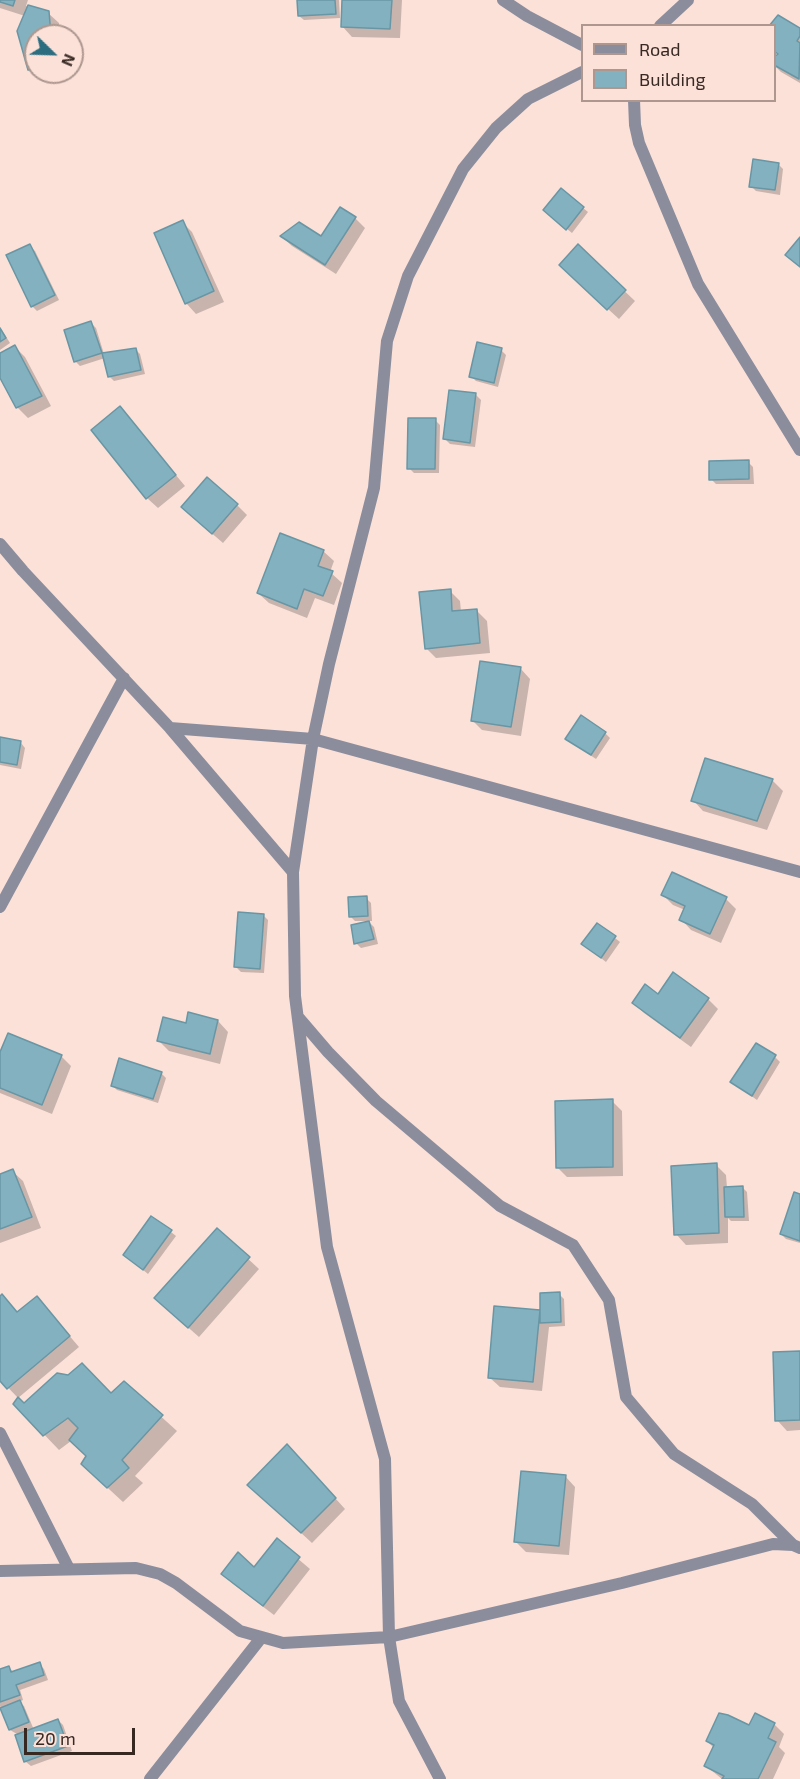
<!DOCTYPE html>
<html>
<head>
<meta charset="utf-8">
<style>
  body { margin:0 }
  #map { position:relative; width:800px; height:1779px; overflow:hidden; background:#fbe1d8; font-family:"Exo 2",sans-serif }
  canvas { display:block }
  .legend { position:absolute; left:581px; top:24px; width:195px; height:78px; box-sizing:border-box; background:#fbe1d8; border:2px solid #ad978f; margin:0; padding:8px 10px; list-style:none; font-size:18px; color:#382822 }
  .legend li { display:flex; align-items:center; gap:12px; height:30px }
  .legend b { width:30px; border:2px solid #ad978f }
  .north { position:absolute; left:24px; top:24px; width:60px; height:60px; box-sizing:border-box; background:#fbe1d8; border:2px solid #ad978f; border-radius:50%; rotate:113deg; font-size:16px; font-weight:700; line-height:24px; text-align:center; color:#382822 }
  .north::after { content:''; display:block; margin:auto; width:21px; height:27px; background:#2c6d80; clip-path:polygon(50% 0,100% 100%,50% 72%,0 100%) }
  .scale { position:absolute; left:24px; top:1728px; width:111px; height:27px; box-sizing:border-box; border:3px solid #382822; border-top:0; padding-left:8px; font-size:18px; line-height:21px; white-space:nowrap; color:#382822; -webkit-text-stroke:4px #fbe1d8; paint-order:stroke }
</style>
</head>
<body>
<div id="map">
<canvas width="800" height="1779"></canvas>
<ul class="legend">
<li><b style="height:8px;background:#8b8d9d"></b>Road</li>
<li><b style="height:16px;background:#84b1c0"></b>Building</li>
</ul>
<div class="north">N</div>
<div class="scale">20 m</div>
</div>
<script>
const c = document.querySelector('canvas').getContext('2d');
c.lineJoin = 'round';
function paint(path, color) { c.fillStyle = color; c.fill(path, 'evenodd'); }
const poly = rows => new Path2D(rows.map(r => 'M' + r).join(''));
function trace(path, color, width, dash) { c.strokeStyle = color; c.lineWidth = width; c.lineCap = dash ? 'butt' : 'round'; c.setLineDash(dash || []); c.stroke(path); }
paint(poly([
  [0,0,28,0,26,6,48,13,59,23,60,36,36,36,36,72,62,72,63,77,40,80,29,69,25,16,0,8],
  [298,0,339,0,340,18,304,20,299,16],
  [343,0,402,0,400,38,352,37,342,26],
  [800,30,800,83,781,72,774,65,774,59],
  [778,164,783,169,780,195,756,191,751,186],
  [583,208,588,212,572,233,550,215],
  [355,218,365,228,336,274,292,246,282,237,321,238],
  [182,222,192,232,224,302,196,314,186,303],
  [30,246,35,251,59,300,37,311,32,306],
  [578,247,635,301,619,319,571,275],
  [91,323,96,328,104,354,135,349,140,354,145,374,114,381,109,376,105,358,80,366,75,361],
  [0,327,10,343,0,350],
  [15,347,25,357,51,406,28,418,17,407,0,374,0,355],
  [501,350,506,355,498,387,476,381,471,376],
  [476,395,481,400,475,447,450,444,445,439],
  [120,408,185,486,158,508,147,498],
  [435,420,440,425,439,473,414,473,409,468],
  [748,462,753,467,754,484,716,484,711,479],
  [237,505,247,515,223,543,193,517],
  [323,551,334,561,330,572,342,583,334,605,315,598,307,618,269,603,258,593],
  [450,591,460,601,461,612,476,610,487,621,490,653,436,658,426,648],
  [520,668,530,679,521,736,482,730,472,720],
  [605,733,610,738,596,759,572,743],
  [0,739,21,743,25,748,21,769,0,765],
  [772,780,783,791,767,830,703,811,693,800],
  [663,895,726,899,736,909,721,943,691,930,681,919,685,910,673,905],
  [366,898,371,903,372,921,355,921,350,916],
  [263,915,268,920,264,973,241,972,236,967],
  [369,922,374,927,378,944,361,948,356,943],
  [615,938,620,942,606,962,583,944],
  [658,996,708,999,718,1009,691,1047,644,1013,634,1003],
  [218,1021,228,1032,220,1064,169,1051,159,1041,187,1025],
  [0,1056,61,1056,71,1066,52,1114,0,1093],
  [775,1057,780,1062,757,1100,732,1082],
  [161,1073,166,1078,158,1103,117,1090,112,1085],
  [612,1101,622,1111,623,1176,567,1177,557,1167],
  [716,1165,726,1175,727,1188,742,1187,747,1192,749,1221,731,1221,728,1218,728,1243,686,1245,676,1234],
  [12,1171,23,1181,41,1228,0,1243,0,1176],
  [800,1196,800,1243,786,1239,781,1234],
  [217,1230,259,1269,199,1337,166,1308],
  [171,1232,176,1236,148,1274,125,1255],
  [559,1294,564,1299,565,1326,549,1327,542,1391,500,1387,489,1377,539,1311,542,1314],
  [2,1296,18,1313,37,1298,79,1347,18,1398,0,1379,0,1298],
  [800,1353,800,1430,787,1431,777,1420],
  [124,1383,177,1431,135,1476,143,1483,123,1502,97,1478,87,1457,71,1441,59,1450,15,1404,24,1405,111,1395],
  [297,1456,345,1509,312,1543,260,1495],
  [565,1476,575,1487,569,1555,526,1552,516,1542],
  [277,1541,310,1569,274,1615,233,1584,223,1574,254,1569],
  [39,1664,44,1669,48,1680,20,1690,23,1700,19,1702,24,1706,34,1730,58,1720,63,1725,72,1751,31,1766,26,1762,17,1734,10,1730,0,1706,0,1670,9,1667,14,1673],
  [774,1724,784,1734,779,1747,785,1753,773,1779,722,1779,706,1766,714,1748,707,1741,750,1727]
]), '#0003');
const building = poly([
  [0,0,15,0,13,6,0,2,0,0],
  [297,0,335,0,336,14,298,16,297,0],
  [342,0,392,0,390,29,341,27,342,0],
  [28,5,49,11,51,36,36,36,36,69,28,70,17,31,28,5],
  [778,15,800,28,800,36,797,41,800,43,799,79,774,65,774,57,778,54,774,51,774,26,769,26,778,15],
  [753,159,779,163,775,190,749,187,753,159],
  [561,188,584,207,566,230,543,210,561,188],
  [340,207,356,217,325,265,280,236,299,222,321,236,340,207],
  [183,220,214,291,185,304,154,233,183,220],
  [800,237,800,267,785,255,800,237],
  [30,244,55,295,31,307,6,255,30,244],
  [578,244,626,290,607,310,559,265,578,244],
  [91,321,102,353,74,362,64,330,91,321],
  [0,328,6,338,0,342,0,328],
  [477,342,502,348,494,383,469,377,477,342],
  [15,345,42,396,16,408,0,378,0,353,15,345],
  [136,348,141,370,108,377,102,353,136,348],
  [449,390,476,393,470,443,443,439,449,390],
  [120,406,176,475,146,499,91,430,120,406],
  [408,418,436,418,435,469,407,469,408,418],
  [749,460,749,479,709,480,709,461,749,460],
  [207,477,238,504,212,534,181,507,207,477],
  [280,533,324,550,318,566,333,571,323,596,304,589,297,609,257,593,280,533],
  [451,589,452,611,477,609,480,643,425,649,419,592,451,589],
  [480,661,521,667,511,727,471,721,480,661],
  [581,715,606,732,591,755,565,739,581,715],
  [0,737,21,741,17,765,0,762,0,737],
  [705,758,773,779,757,821,691,801,705,758],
  [672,872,727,897,710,934,679,920,685,906,661,895,672,872],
  [367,896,368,916,349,917,348,897,367,896],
  [238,912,264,914,260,969,234,967,238,912],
  [369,921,374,939,354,944,351,925,369,921],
  [597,923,616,936,601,958,581,944,597,923],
  [673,972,709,998,680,1038,632,1003,645,984,658,994,673,972],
  [188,1012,218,1020,210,1054,157,1041,163,1017,186,1023,188,1012],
  [8,1033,62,1055,42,1105,0,1088,0,1052,8,1033],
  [756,1043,776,1055,752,1096,730,1082,756,1043],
  [119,1058,162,1072,153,1099,111,1086,119,1058],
  [613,1099,613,1167,556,1168,555,1101,613,1099],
  [717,1163,719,1233,674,1235,671,1166,717,1163],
  [13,1169,32,1217,0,1229,0,1174,13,1169],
  [743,1186,744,1217,725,1217,724,1187,743,1186],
  [794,1192,800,1194,800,1241,780,1234,794,1192],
  [151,1216,172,1230,143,1270,123,1255,151,1216],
  [217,1228,250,1257,188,1328,154,1298,217,1228],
  [560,1292,561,1322,540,1323,540,1293,560,1292],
  [2,1294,17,1312,37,1296,70,1336,7,1389,0,1381,0,1296,2,1294],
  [494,1306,540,1310,533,1382,488,1378,494,1306],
  [800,1351,800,1420,775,1421,773,1352,800,1351],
  [82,1363,111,1393,124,1381,163,1415,122,1460,129,1468,107,1488,81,1464,86,1456,69,1440,78,1428,68,1418,43,1436,13,1404,18,1397,24,1403,57,1373,68,1375,82,1363],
  [287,1444,336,1498,301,1533,247,1485,287,1444],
  [521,1471,566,1475,559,1546,514,1542,521,1471],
  [277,1538,300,1557,263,1606,221,1574,238,1552,254,1567,277,1538],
  [40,1662,44,1675,16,1685,20,1695,0,1702,0,1669,9,1666,11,1672,40,1662],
  [20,1700,29,1722,9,1730,0,1708,20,1700],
  [719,1713,728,1715,749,1725,755,1713,775,1723,768,1738,776,1742,758,1779,722,1779,724,1776,704,1766,714,1745,706,1741,719,1713],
  [58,1719,68,1746,24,1762,15,1735,58,1719]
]);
paint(building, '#84b1c0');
trace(building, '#6996a4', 1.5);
trace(poly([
  [503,0,527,16,582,45],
  [660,26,688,0],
  [634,100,635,125,639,143,698,284,800,450],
  [0,544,23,571,170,728,293,872],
  [170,728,313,739,800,872],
  [0,907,124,678],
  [298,1017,328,1052,376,1101,500,1206,573,1245,609,1300,626,1397,674,1454,752,1504,793,1545],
  [0,1433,69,1569],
  [0,1571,136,1568,160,1574,176,1583,240,1631,283,1643,389,1637,622,1583,773,1544,793,1545,800,1548],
  [150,1779,261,1638],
  [440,1779,399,1701,389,1637,385,1459,327,1247,295,996,293,872,313,739,329,664,374,488,387,341,408,276,463,169,496,128,528,99,582,72]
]), '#8b8d9d', 12);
</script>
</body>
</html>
